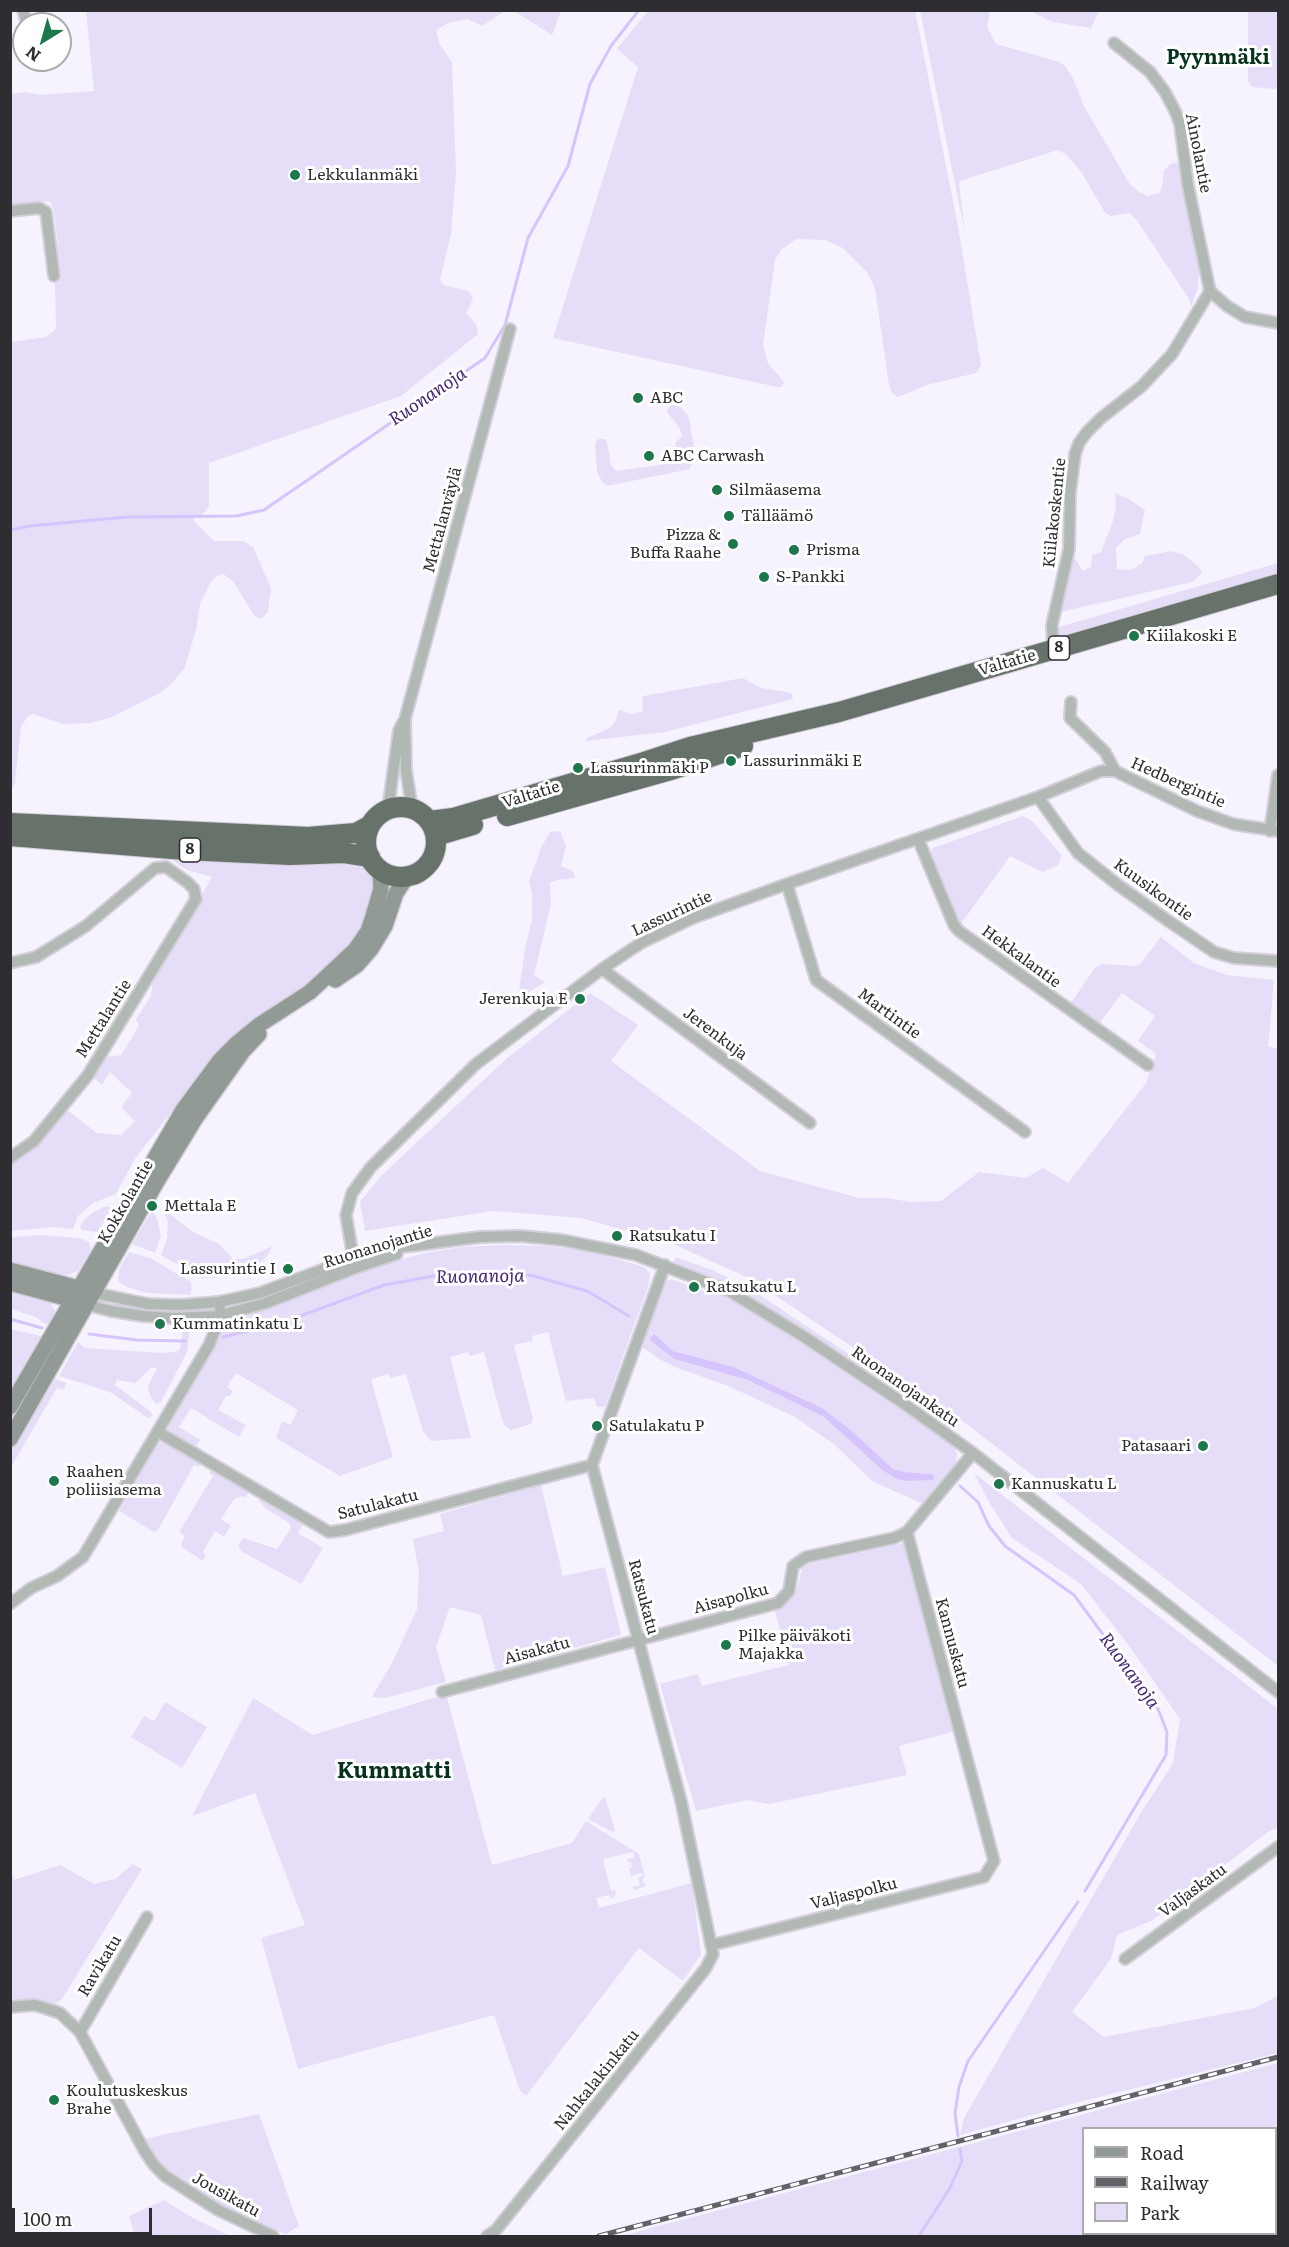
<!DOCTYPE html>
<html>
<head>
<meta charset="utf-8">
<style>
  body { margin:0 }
  #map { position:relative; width:1289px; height:2247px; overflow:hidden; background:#f6f3fe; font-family:Literata,serif }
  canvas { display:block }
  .frame { position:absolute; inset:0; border:12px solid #2e2d32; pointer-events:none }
  .legend { position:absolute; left:1082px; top:2127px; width:195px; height:108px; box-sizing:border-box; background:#fff; border:2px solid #ababad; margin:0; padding:8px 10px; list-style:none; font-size:18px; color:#2e2d32 }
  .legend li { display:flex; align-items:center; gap:12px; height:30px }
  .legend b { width:30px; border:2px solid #ababad }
  .north { position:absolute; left:12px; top:12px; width:60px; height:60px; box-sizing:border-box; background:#fff; border:2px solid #ababad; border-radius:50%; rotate:217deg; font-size:16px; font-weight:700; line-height:24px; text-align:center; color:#2e2d32 }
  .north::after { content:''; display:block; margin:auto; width:21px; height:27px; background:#1d774c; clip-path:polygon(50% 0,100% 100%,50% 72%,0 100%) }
  .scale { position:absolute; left:12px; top:2208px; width:140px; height:27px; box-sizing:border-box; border:3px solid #2e2d32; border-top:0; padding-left:8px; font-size:18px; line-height:21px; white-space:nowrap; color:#2e2d32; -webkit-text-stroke:4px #fff; paint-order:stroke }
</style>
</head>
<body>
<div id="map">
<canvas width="1289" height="2247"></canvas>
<div class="frame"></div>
<ul class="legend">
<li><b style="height:8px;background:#919a94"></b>Road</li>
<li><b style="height:8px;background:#646269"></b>Railway</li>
<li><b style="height:16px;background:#e6def9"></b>Park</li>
</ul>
<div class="north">N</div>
<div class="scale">100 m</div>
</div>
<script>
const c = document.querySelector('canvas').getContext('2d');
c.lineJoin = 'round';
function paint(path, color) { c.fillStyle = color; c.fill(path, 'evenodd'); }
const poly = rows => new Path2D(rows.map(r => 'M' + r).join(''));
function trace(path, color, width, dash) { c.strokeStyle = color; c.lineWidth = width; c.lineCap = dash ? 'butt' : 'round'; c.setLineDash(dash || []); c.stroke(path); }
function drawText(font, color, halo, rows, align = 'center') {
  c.font = font + ' Literata,serif'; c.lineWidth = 6; c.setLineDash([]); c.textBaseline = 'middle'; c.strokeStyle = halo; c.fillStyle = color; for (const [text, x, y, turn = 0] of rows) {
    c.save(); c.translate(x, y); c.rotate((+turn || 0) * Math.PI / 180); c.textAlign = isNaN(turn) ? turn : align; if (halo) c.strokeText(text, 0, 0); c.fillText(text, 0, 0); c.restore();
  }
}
paint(poly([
  [86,11,505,11,482,26,468,19,448,23,436,30,439,43,452,62,456,173,451,234,440,280,444,285,468,291,471,294,473,299,466,313,476,324,478,331,477,335,401,396,209,463,209,506,205,512,193,520,214,541,243,541,253,547,271,588,268,612,261,619,255,617,233,581,223,574,216,576,210,583,200,604,196,630,185,667,173,682,162,692,112,717,91,723,63,724,33,714,28,716,21,727,15,783,11,790,11,342,46,337,54,331,56,327,55,284,61,278,54,211,51,203,48,201,11,205,11,94,25,92,41,95,94,91],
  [514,11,561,10,561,11,552,35],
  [648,11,915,11,958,226,981,365,976,373,927,385,901,396,897,397,892,393,889,385,875,289,871,280,866,271,843,248,825,240,796,239,781,250,775,260,763,345,768,363,784,382,781,387,777,387,553,338,638,67,617,49],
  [920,11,990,11,987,27,996,44,1060,62,1065,66,1073,78,1084,106,1129,183,1139,192,1148,196,1159,193,1162,188,1164,171,1167,168,1170,164,1181,161,1199,267,1198,288,1191,307,1189,299,1136,219,1129,213,1111,216,1105,213,1082,173,1067,155,1058,150,960,181,959,183,965,233],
  [1030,11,1099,10,1099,11,1091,28,1053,22],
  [1248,11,1278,11,1278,86,1275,89,1252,87,1248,81],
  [670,404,681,407,689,418,695,453,690,469,607,486,603,483,597,472,595,444,598,439,605,439,607,442,611,465,616,471,665,464,675,460,677,456,675,443,682,436,680,429,667,412],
  [1115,493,1129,499,1145,510,1140,534,1125,539,1116,548,1117,569,1131,570,1142,563,1145,556,1171,551,1183,554,1199,567,1202,573,1192,582,1061,612,1069,569,1074,557,1083,571,1091,567,1092,555,1101,552,1113,521,1116,508],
  [1278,563,1278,575,1061,638,1058,637,1057,628,1059,627],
  [743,678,761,688,787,692,792,694,793,699,665,732,586,741,587,738,610,728,615,722,619,710,632,714,643,711,642,699,644,696],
  [1023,816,1033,822,1062,856,1058,865,1043,872,1010,856,958,928,927,855,933,848],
  [560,831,566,846,561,866,573,871,575,878,557,880,550,883,551,904,534,975,545,982,518,999,525,948,532,920,532,895,529,881,541,848,550,832],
  [172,854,361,863,374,879,374,899,360,930,349,946,326,970,243,1029,210,1062,134,1160,116,1194,93,1203,78,1216,73,1229,56,1227,11,1231,11,1164,33,1148,66,1109,97,1133,121,1135,135,1121,121,1107,132,1093,110,1072,102,1085,93,1077,106,1057,121,1055,139,1026,136,1019,151,996,153,981,212,877,187,870,173,861],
  [1161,937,1194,963,1227,975,1274,980,1268,1047,1278,1048,1278,1666,964,1422,751,1279,671,1243,581,1218,493,1211,365,1231,360,1202,382,1175,506,1059,590,993,638,1025,611,1061,760,1171,859,1198,888,1198,910,1202,941,1201,979,1172,1026,1178,1043,1168,1068,1183,1146,1083,1156,1054,1138,1041,1155,1016,1122,993,1096,1028,1070,1004,1095,968,1102,964,1135,966,1140,964],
  [104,1207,114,1207,97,1232,82,1230,80,1227,84,1220,92,1213],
  [162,1208,193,1232,219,1244,233,1259,243,1259,273,1246,266,1257,250,1272,225,1277,201,1278,161,1255,167,1239,168,1221],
  [152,1211,157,1218,161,1236,155,1253,132,1244],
  [42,1235,80,1238,89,1242,91,1250,78,1271,68,1275,53,1274,11,1263,10,1237],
  [504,1245,543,1246,586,1250,644,1267,650,1273,649,1284,605,1407,597,1407,594,1398,566,1401,548,1332,532,1336,533,1341,514,1345,533,1419,531,1424,511,1430,505,1426,502,1420,484,1352,470,1356,468,1352,450,1357,471,1438,431,1441,423,1431,406,1374,390,1378,388,1374,371,1379,393,1457,340,1476,276,1438,282,1421,290,1425,298,1410,236,1373,227,1387,233,1391,231,1395,226,1396,218,1410,246,1425,239,1437,191,1408,179,1427,200,1440,196,1446,193,1448,166,1430,224,1329,232,1322,367,1269,425,1253,461,1247],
  [129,1252,150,1258,191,1282,192,1289,190,1295,147,1293,127,1287,118,1281,119,1269],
  [676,1257,712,1270,752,1290,934,1410,942,1416,941,1419,930,1416,749,1296,709,1276,673,1262],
  [671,1279,704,1291,719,1292,749,1308,954,1445,957,1454,956,1463,926,1503,921,1503,872,1481,834,1444,793,1416,726,1385,677,1368,659,1359,643,1348,641,1345,663,1284],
  [652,1334,673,1351,734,1367,822,1408,852,1431,893,1469,905,1472,931,1474,905,1481,894,1478,881,1469,824,1417,748,1380,674,1359,651,1341,650,1339],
  [10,1287,50,1302,56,1312,53,1323,45,1324,36,1317,11,1309],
  [183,1326,190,1329,187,1352,161,1402,156,1404,150,1396,148,1386,157,1368,151,1368,135,1383,117,1380,115,1385,150,1411,153,1416,148,1418,110,1392,59,1376,78,1342,85,1348,161,1353,174,1352,180,1349],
  [11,1329,45,1337,11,1398],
  [55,1379,67,1383,63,1390,57,1388,11,1467,11,1449],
  [166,1441,201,1462,199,1467,194,1465,158,1530,154,1532,119,1511,156,1446,160,1443],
  [212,1469,249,1491,246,1498,242,1496,234,1499,221,1519,231,1526,224,1537,215,1531,203,1552,206,1555,203,1561,183,1548,181,1544,185,1536,179,1532,213,1476,209,1473],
  [974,1473,1278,1709,1278,1827,1268,1832,1153,1920,1117,1935,1111,1959,1072,2012,1104,2037,1254,2008,1278,1996,1278,2053,1079,2102,960,2135,964,2118,1142,1811,1173,1763,1180,1719,1130,1647,1081,1584,1012,1538,990,1504],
  [541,1485,563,1576,605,1567,621,1635,495,1670,481,1615,450,1607,436,1647,446,1682,385,1698,372,1697,392,1663,417,1609,419,1573,413,1539,444,1531,440,1514],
  [258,1499,266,1499,304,1522,298,1533,323,1548,301,1584,241,1551,238,1545,243,1538,277,1549,291,1528,289,1523,265,1508],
  [904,1543,956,1731,899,1746,907,1775,769,1804,748,1800,696,1811,660,1684,698,1674,702,1686,789,1665,774,1608,783,1606,797,1589,803,1565],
  [446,1694,492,1865,572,1843,586,1821,639,1854,645,1877,642,1880,646,1886,634,1890,632,1887,640,1885,638,1878,643,1876,642,1873,631,1876,629,1868,632,1867,631,1862,628,1862,627,1859,634,1857,633,1852,603,1859,611,1891,615,1890,616,1894,612,1899,609,1895,596,1898,599,1908,692,1883,701,1954,683,1981,639,1948,526,2096,520,2091,494,2015,298,2069,261,1938,305,1925,255,1793,192,1816,253,1698,313,1735],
  [165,1702,207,1727,182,1768,131,1737,144,1716,154,1721],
  [605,1797,614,1827,615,1832,610,1831,588,1819,601,1800],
  [133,1864,142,1869,62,1999,55,2004,22,2000,11,2003,11,1875,12,1874,14,1880,60,1865,94,1884,115,1879],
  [1278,2063,1278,2236,621,2236],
  [1084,2128,1276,2128,1276,2234,1084,2234],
  [259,2114,299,2226,286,2234,257,2224,194,2189,173,2175,155,2156,144,2139],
  [164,2200,193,2218,230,2236,135,2236,129,2216]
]), '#e6def9');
paint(poly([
  [654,1334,673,1351,734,1367,822,1408,852,1431,893,1469,905,1472,931,1474,934,1476,933,1480,905,1481,894,1478,881,1469,824,1417,748,1380,674,1359,651,1341,650,1337]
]), '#d6c4fc');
trace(poly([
  [10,530,30,526,127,517,236,516,264,510,485,358,505,325,528,238,568,166,590,84,611,46,639,10],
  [10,1319,42,1328],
  [89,1334,137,1340,185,1341],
  [223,1337,284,1322,384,1285,445,1274,530,1275,587,1291,629,1316],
  [960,1486,978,1502,989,1526,1005,1546,1074,1595,1158,1709,1167,1732,1166,1755,1085,1891],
  [958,2136,955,2113,959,2087,968,2061,1078,1902],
  [919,2236,950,2188,962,2161,960,2149]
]), '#d6c4fc', 3);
const street = poly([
  [23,10,27,24],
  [1114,43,1150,72,1165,92,1176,113,1180,124,1188,186,1210,291],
  [31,60,31,61],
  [10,211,39,208,46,212,54,276],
  [1210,291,1227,306,1245,317,1278,323],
  [1053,649,1052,625,1069,549,1070,493,1075,454,1079,443,1087,432,1101,418,1142,386,1172,354,1210,291],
  [1071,702,1070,718,1105,752,1115,771,1197,811,1233,824,1278,831],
  [405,719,406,770,412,808],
  [1038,797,1078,853,1118,885,1167,920,1214,952,1234,958,1278,961],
  [388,809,399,730,405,719,510,329],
  [1270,831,1278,775],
  [918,839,954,925,959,931,1148,1065],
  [787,884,816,980,1025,1132],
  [10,963,36,957,86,926,155,868,166,867,187,882,194,889,196,899,88,1075,34,1141,10,1158],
  [602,969,810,1123],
  [355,1268,346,1215,352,1193,371,1167,476,1064,602,969,641,943,693,918,787,884,1038,797,1101,771,1115,771],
  [95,1293,148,1304,180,1305,219,1302,260,1293,359,1256,402,1247,480,1237,520,1236,562,1240,636,1255,729,1291,803,1336,906,1405,973,1453,1278,1692],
  [88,1305,111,1311,143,1316,174,1318,218,1316,266,1303,355,1268,397,1254],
  [158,1432,329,1532,345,1530,592,1465],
  [10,1604,31,1588,57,1576,83,1557,209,1345,221,1315,220,1309],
  [442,1692,778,1603,789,1591,793,1566,806,1557,894,1538,907,1532],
  [712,1945,984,1877,994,1861,907,1532,973,1453],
  [1125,1959,1278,1847],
  [10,2007,35,2005,60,2013,80,2032,144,2150,154,2165,165,2176,218,2210,273,2236],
  [80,2032,147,1917],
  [487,2236,496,2230,706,1968,713,1954,681,1801,592,1465,665,1265]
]);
const secondary = poly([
  [335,980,357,965,371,949,385,926,396,893,407,877],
  [10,1270,86,1290],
  [10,1283,80,1302],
  [10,1407,183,1110,220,1060,237,1043,259,1025,310,992,355,950,368,931,373,916,381,889,380,870],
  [10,1439,156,1183,195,1119,243,1051,259,1034]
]);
const highway = poly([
  '366 842a35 35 0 1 1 70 0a35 35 0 1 1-70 0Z',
  [507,816,674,769,743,746],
  [430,821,453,818,644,762,690,747,839,712,1278,584],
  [10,823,308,837,356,833,369,826],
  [10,836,185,850,290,855,344,853,370,857],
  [436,836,473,825]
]);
trace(street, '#d2cfd9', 14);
trace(secondary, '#d2cfd9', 18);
trace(highway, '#d2cfd9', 22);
trace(street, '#b2b8b4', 10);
trace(secondary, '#919a94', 15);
trace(highway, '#66726a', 20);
const rail = poly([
  [599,2236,1278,2057]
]);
trace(rail, '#646269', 5);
trace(rail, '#fff', 3, [9]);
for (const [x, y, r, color] of [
  [295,175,6,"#1d774c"],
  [638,398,6,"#1d774c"],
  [649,456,6,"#1d774c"],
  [717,490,6,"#1d774c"],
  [729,516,6,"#1d774c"],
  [733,544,6,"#1d774c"],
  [794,550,6,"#1d774c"],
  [764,577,6,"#1d774c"],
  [1134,636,6,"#1d774c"],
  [731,761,6,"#1d774c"],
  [578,768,6,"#1d774c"],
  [580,999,6,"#1d774c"],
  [152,1206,6,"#1d774c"],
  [617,1236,6,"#1d774c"],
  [288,1269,6,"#1d774c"],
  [694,1287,6,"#1d774c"],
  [160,1324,6,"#1d774c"],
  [597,1426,6,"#1d774c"],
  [1203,1446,6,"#1d774c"],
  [54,1481,6,"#1d774c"],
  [999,1484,6,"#1d774c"],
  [726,1645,6,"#1d774c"],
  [54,2100,6,"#1d774c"]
]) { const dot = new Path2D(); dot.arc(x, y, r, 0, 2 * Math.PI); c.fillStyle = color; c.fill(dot); trace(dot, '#fff', 2); }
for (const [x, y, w] of [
  [1059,648,21],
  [190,850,21]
]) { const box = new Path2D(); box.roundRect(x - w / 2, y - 12, w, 24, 4.5); c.fillStyle = '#fff'; c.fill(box); trace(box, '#2e2d32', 1.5); }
drawText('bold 15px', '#2e2d32', null, [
  ["8",1059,648],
  ["8",190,850]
]);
drawText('16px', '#2e2d32', '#fff', [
  ["Ainolantie",1198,153,79],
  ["Kiilakoskentie",1055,513,-84],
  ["Mettalanväylä",443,520,-75],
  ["Valtatie",1007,663,-16],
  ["Hedbergintie",1178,783,24],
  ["Valtatie",531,795,-17],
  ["Kuusikontie",1153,890,36],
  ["Lassurintie",672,914,-25],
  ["Hekkalantie",1021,957,36],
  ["Martintie",889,1014,36],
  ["Mettalantie",104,1019,-58],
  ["Jerenkuja",715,1034,37],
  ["Kokkolantie",126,1202,-60],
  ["Ruonanojantie",378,1247,-17],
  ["Ruonanojankatu",905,1387,35],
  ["Satulakatu",378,1505,-14],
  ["Ratsukatu",643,1597,75],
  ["Aisapolku",731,1599,-15],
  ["Kannuskatu",952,1643,75],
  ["Aisakatu",537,1651,-15],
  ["Valjaskatu",1193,1891,-36],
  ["Valjaspolku",854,1894,-14],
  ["Ravikatu",100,1966,-59],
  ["Nahkalakinkatu",597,2080,-51],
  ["Jousikatu",226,2195,29]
]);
drawText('16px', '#2e2d32', '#fff', [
  ["Lekkulanmäki",307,175],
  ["ABC",650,398],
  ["ABC Carwash",661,456],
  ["Silmäasema",729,490],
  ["Tälläämö",741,516],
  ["Pizza &",721,535,"right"],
  ["Buffa Raahe",721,553,"right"],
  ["Prisma",806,550],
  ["S-Pankki",776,577],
  ["Kiilakoski E",1146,636],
  ["Lassurinmäki E",743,761],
  ["Lassurinmäki P",590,768],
  ["Jerenkuja E",568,999,"right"],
  ["Mettala E",164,1206],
  ["Ratsukatu I",629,1236],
  ["Lassurintie I",276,1269,"right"],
  ["Ratsukatu L",706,1287],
  ["Kummatinkatu L",172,1324],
  ["Satulakatu P",609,1426],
  ["Patasaari",1191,1446,"right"],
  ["Raahen",66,1472],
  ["poliisiasema",66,1490],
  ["Kannuskatu L",1011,1484],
  ["Pilke päiväkoti",738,1636],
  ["Majakka",738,1654],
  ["Koulutuskeskus",66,2091],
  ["Brahe",66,2109]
], 'left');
drawText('italic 18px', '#472674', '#fff', [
  ["Ruonanoja",428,397,-34],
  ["Ruonanoja",480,1277,-1],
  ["Ruonanoja",1129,1671,54]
]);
drawText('bold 20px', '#07321d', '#fff', [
  ["Pyynmäki",1218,58]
]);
drawText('bold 22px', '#07321d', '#fff', [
  ["Kummatti",394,1772]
]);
</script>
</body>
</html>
